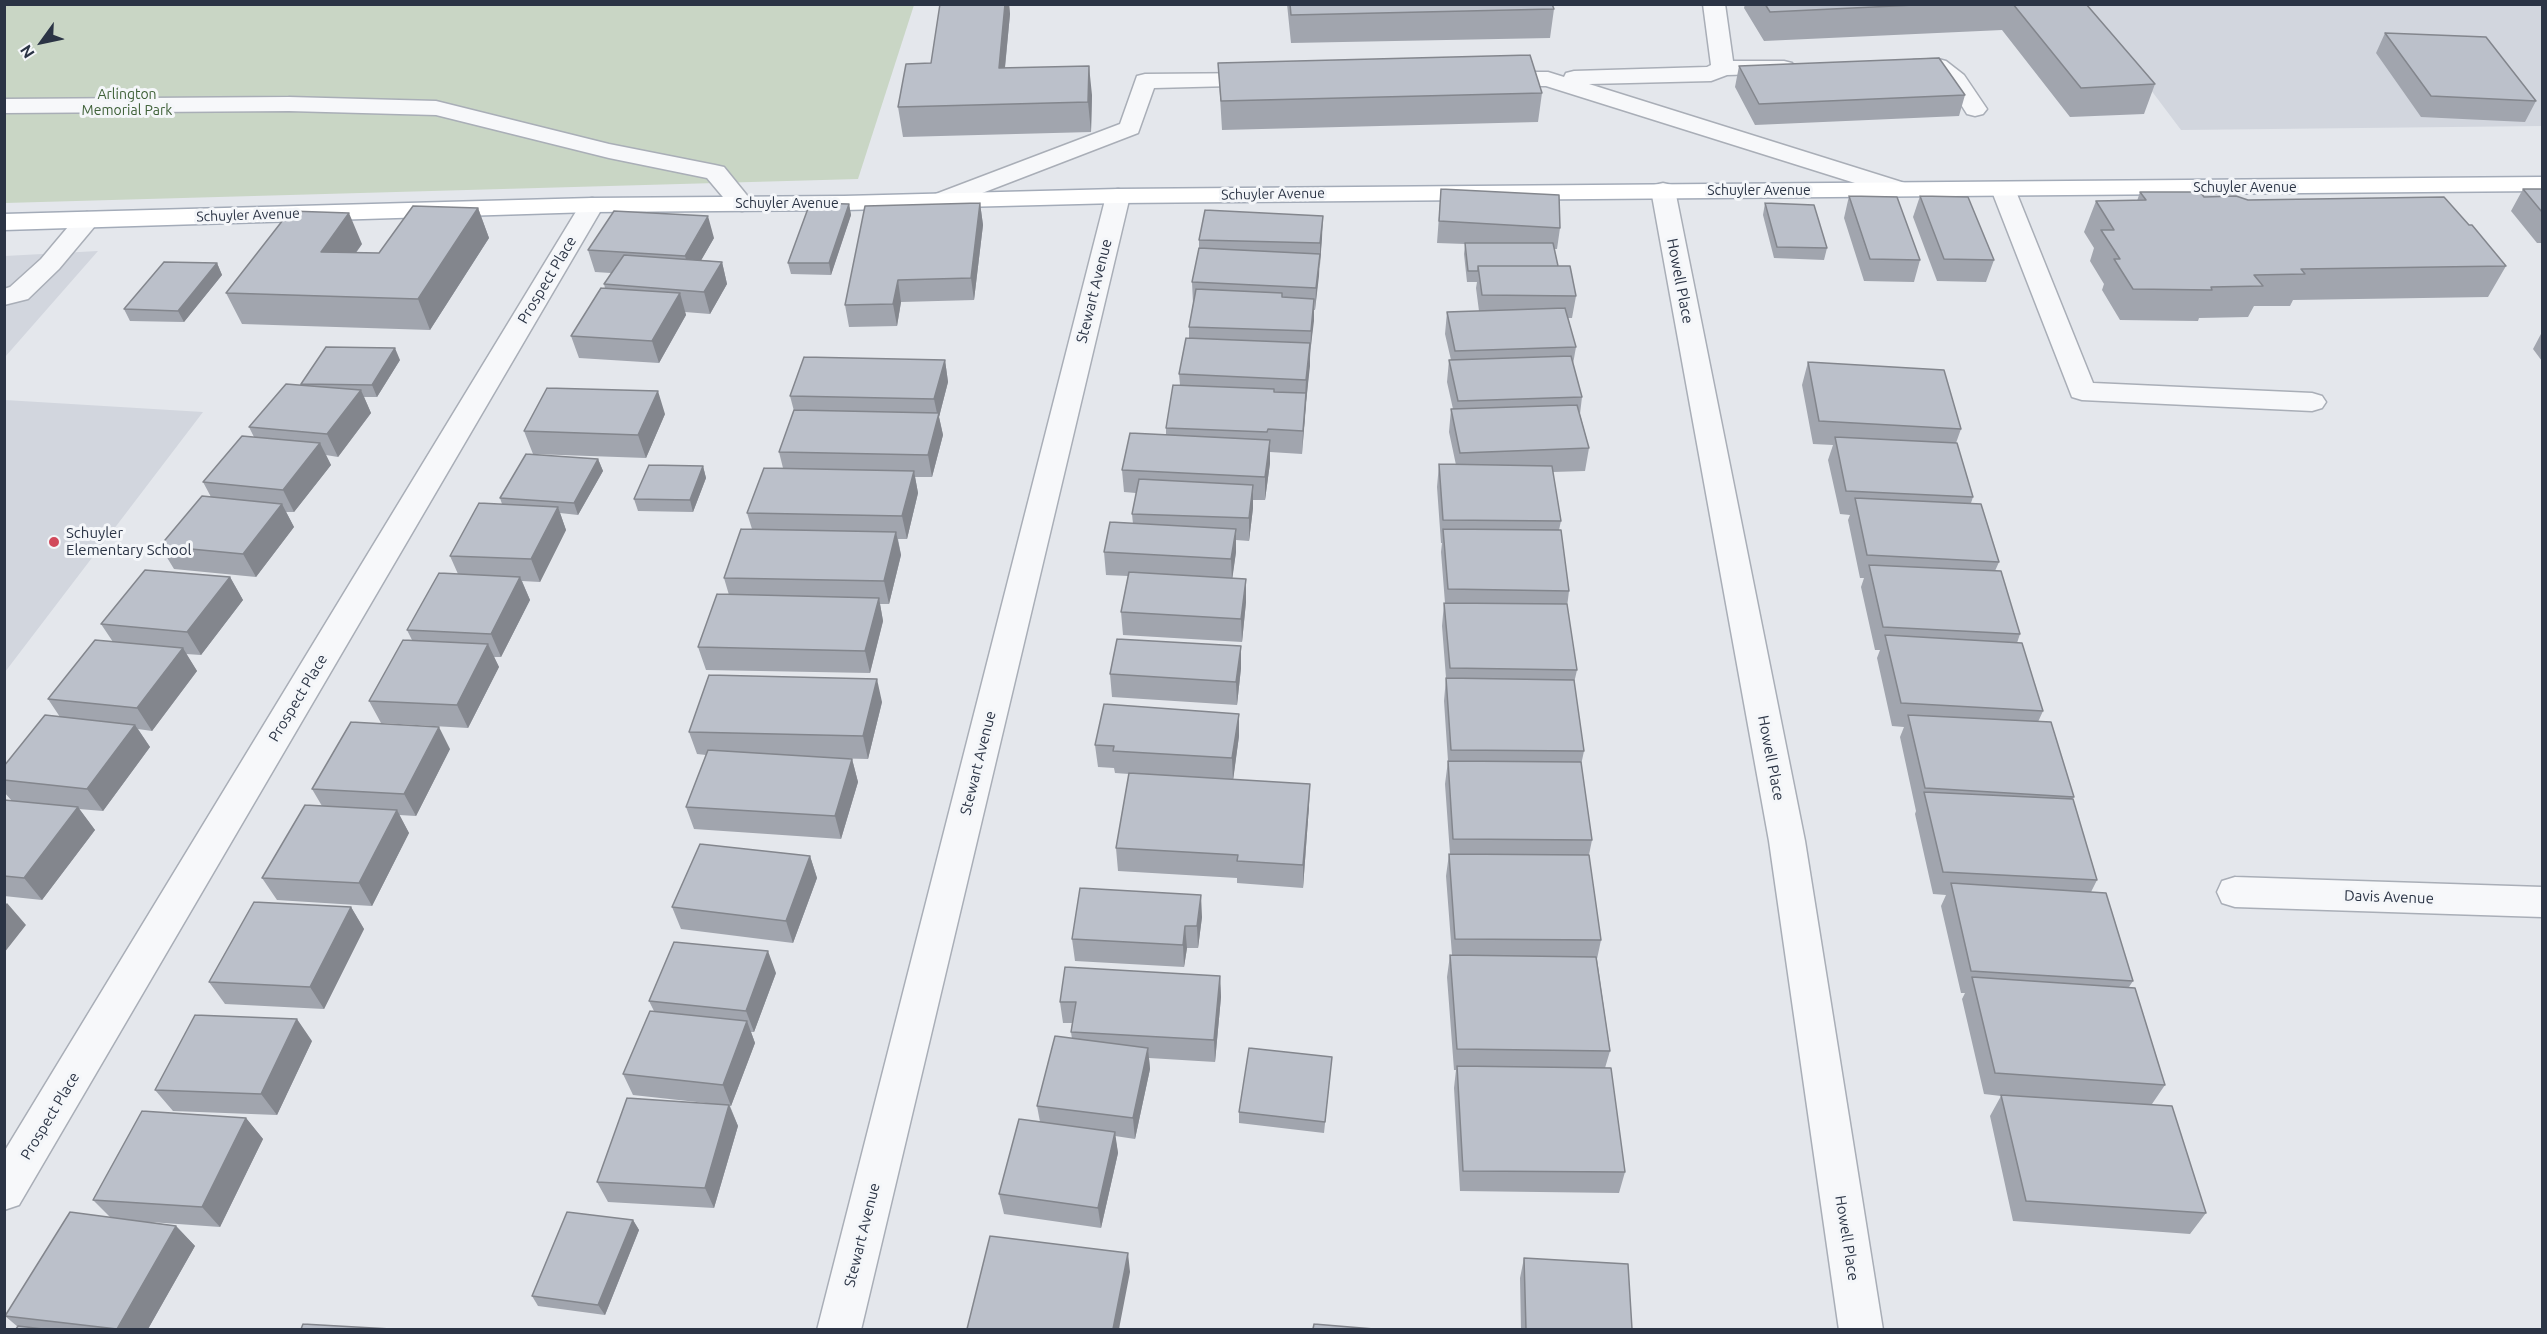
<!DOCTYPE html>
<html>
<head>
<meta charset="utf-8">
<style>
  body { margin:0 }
  #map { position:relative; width:2547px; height:1334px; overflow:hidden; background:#e4e7ec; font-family:Ubuntu,sans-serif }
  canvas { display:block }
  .frame { position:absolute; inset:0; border:6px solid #2b3445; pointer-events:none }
  .north { position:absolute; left:12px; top:12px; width:60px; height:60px; -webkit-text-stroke:4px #f4f6f9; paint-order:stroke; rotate:237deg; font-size:16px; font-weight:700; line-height:24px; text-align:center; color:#2b3445 }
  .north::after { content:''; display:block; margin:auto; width:21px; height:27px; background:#2b3445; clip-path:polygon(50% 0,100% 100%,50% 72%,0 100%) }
</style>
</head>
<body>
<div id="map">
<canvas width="2547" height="1334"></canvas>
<div class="frame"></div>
<div class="north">N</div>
</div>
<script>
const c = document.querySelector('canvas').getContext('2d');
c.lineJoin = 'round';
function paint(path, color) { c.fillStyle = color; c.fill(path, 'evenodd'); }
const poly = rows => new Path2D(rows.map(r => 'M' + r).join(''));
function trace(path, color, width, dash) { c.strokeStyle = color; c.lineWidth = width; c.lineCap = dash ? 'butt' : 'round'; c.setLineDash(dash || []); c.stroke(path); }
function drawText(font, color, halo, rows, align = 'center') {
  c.font = font + ' Ubuntu,sans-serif'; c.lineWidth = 6; c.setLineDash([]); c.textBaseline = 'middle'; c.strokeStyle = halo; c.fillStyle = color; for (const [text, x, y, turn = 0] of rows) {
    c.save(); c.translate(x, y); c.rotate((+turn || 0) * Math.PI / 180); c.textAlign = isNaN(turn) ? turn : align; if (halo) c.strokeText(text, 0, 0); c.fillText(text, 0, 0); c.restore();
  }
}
paint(poly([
  [2087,5,2542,5,2542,126,2181,130],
  [98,251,5,357,5,256],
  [5,400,203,412,5,672,4,400]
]), '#d2d6de');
paint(poly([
  [4,5,914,5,858,179,5,203]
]), '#c9d6c5');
const minor = poly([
  [1703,4,1725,4,1733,61,1784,61,1792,63,1795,68,1792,73,1727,75,1711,81,1589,84,1908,184,1911,189,1908,194,1899,196,1890,194,1546,86,1492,86,1484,84,1481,79,1484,74,1492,72,1548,72,1564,77,1566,73,1574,71,1707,67,1711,65,1703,4],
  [1938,59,1946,61,1964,75,1987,109,1983,114,1975,116,1967,114,1948,84,1933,73,1914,74,1906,72,1903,67,1906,62,1914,60,1938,59],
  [1263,73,1271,75,1274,80,1271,85,1154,88,1138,133,951,205,942,207,933,205,930,200,933,195,1120,124,1137,76,1145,74,1263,73],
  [289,97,436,101,609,144,715,165,724,167,754,204,751,209,742,211,733,209,707,178,609,158,436,115,289,111,4,113,4,99,289,97],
  [2003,182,2012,184,2015,189,2093,383,2312,393,2322,396,2326,402,2322,408,2312,411,2082,400,2072,397,1991,189,1994,184,2003,182],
  [1663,183,1672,185,1675,190,1805,841,1883,1330,1839,1330,1769,841,1651,190,1654,185,1663,183],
  [1118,189,1127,191,1130,196,861,1330,817,1330,1106,196,1109,191,1118,189],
  [592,198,601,200,604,205,19,1205,4,1210,4,1152,580,205,583,200,592,198],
  [87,212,96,215,100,220,59,269,28,299,4,305,4,289,10,287,41,259,78,215,87,212],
  [2235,877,2542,887,2542,917,2235,907,2222,903,2217,892,2222,881,2235,877]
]);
const major = poly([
  [2542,177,2542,191,1118,203,844,210,592,212,4,230,4,214,592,198,844,196,1118,189,2542,177]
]);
trace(minor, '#a9aeb7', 3);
trace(major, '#a3abb8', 3);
paint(minor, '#f7f8fa');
paint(major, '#fff');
paint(poly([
  [940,4,1009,4,1010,14,1005,68,1092,95,1091,132,903,137,898,107,931,63],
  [1287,4,1552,4,1554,9,1550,38,1291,43],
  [1745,4,2086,4,2155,84,2144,114,2070,117,2002,30,1764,41,1744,8],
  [2385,33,2536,101,2525,122,2421,117,2376,53],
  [1218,63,1542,93,1538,122,1222,130],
  [1739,66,1965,95,1959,116,1755,125,1735,87],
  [1441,189,1560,228,1557,249,1554,249,1558,266,1576,296,1572,318,1568,318,1576,347,1573,364,1582,397,1580,414,1589,448,1585,471,1553,472,1561,521,1559,530,1569,591,1567,607,1577,670,1574,683,1584,751,1581,765,1592,840,1589,855,1601,940,1597,959,1610,1051,1605,1068,1625,1172,1619,1193,1460,1191,1454,1088,1456,1070,1454,1070,1447,977,1450,955,1452,955,1446,876,1449,854,1450,854,1445,784,1448,761,1444,701,1446,678,1442,626,1444,603,1445,603,1441,552,1442,543,1441,543,1437,487,1439,464,1456,465,1449,432,1451,409,1453,409,1447,382,1449,360,1451,360,1445,334,1447,312,1479,311,1476,288,1477,282,1467,282,1464,254,1465,244,1437,243],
  [2523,189,2542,189,2542,243,2537,243,2511,211],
  [2140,192,2248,200,2469,225,2506,266,2488,297,2293,300,2290,306,2254,306,2248,317,2199,318,2198,321,2120,320,2102,290,2104,284,2090,261,2094,248,2084,232,2096,201,2137,201],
  [1849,196,1920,260,1914,282,1864,281,1844,218],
  [1920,196,1994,260,1986,282,1937,281,1913,217],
  [980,203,983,225,974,300,901,302,897,326,849,327,845,305],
  [1765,203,1827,248,1824,260,1774,258,1763,215],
  [849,204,851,215,831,275,791,274,788,263],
  [478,208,489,238,430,330,242,324,226,293,362,244,356,253,379,253],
  [714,238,701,260,722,262,727,284,710,314,685,312,686,315,659,363,579,358,571,336,605,288,604,284,611,273,595,272,588,250],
  [1322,238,1315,310,1314,310,1302,454,1270,452,1270,463,1265,500,1253,500,1253,508,1249,541,1236,540,1236,552,1232,578,1246,579,1246,602,1242,642,1123,635,1121,612,1128,576,1106,575,1104,552,1133,524,1132,514,1136,493,1124,492,1122,470,1166,435,1166,428,1180,385,1179,374,1189,338,1189,327,1193,304,1192,282,1199,248,1199,240],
  [217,263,222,275,184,322,130,321,124,309],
  [2542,332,2542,361,2533,349],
  [400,360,377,397,364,397,371,413,338,457,326,455,331,465,294,512,286,512,294,527,256,577,174,569,160,546,211,497,203,482,254,437,249,427,301,385,301,384],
  [945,360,948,382,939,417,943,435,932,477,915,477,918,493,907,539,898,539,901,555,889,604,880,604,883,621,870,673,706,670,698,647,729,595,724,578,752,529,747,513,783,468,779,452,794,411,790,396],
  [1808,362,1961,429,1956,443,1973,497,1971,503,1999,562,1995,571,2020,634,2017,643,2043,711,2038,722,2074,797,2072,799,2097,880,2091,892,2133,981,2129,987,2165,1085,2152,1104,2206,1213,2190,1234,2013,1221,1990,1116,2001,1096,1984,1094,1962,999,1965,993,1961,993,1941,906,1946,895,1933,894,1915,814,1916,811,1900,737,1904,727,1892,726,1877,658,1880,650,1875,650,1861,587,1864,578,1860,578,1848,520,1850,515,1840,514,1828,460,1833,445,1813,444,1802,385],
  [665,414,646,458,533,454,524,431],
  [598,459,603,471,578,515,560,513,566,530,540,582,522,581,530,600,501,657,494,657,499,667,468,728,381,723,369,701,412,640,407,630,458,574,450,556,502,504,500,498],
  [703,466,706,478,693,512,638,511,634,499],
  [230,577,243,600,201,655,186,654,197,671,152,731,138,729,150,747,103,811,79,809,95,830,42,900,4,896,4,800,12,801,4,792,4,766,60,717,48,699,113,642,101,624],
  [1241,646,1241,668,1237,705,1112,697,1110,674],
  [882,702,868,759,827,758,852,759,858,782,841,839,694,829,686,807,706,755,697,754,689,732],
  [1239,714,1239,736,1233,779,1309,806,1303,888,1237,883,1237,878,1118,871,1116,848,1129,774,1115,773,1114,768,1098,767,1095,745],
  [450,749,416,816,399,815,409,833,372,906,277,900,262,878,322,806,312,789],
  [810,856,817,878,793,943,681,929,672,907],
  [351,907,364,929,324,1009,225,1004,209,982],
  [1202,917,1198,948,1187,948,1184,967,1075,961,1072,939],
  [776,973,754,1032,751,1032,755,1043,731,1106,730,1106,738,1126,714,1208,608,1202,597,1182,706,1103,633,1095,623,1074,654,1011,649,1001],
  [1220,976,1221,997,1215,1062,1149,1058,1150,1069,1135,1139,1115,1136,1118,1153,1101,1228,1004,1214,999,1194,1040,1122,1037,1106,1072,1039,1071,1032,1072,1023,1063,1023,1060,1002],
  [312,1041,277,1115,173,1111,155,1090],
  [1332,1057,1324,1133,1239,1123,1239,1112],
  [246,1118,263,1139,220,1227,150,1222,176,1226,195,1246,148,1329,16,1329,18,1327,5,1316,110,1217,93,1200],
  [633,1220,639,1230,605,1315,538,1306,532,1296],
  [1524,1258,1632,1329,1521,1329,1520,1278]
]), '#a1a5ae');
paint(poly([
  [1005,4,1009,4,1010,14,1002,97,999,68],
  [1089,66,1092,95,1091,132,1088,102],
  [980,203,983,225,974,300,971,278],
  [849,204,851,215,831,275,829,263],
  [478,208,489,238,430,330,418,299],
  [349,213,362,244,334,282,321,252],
  [708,216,714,238,691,278,685,256],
  [1323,216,1322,238,1320,265,1320,243],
  [1320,254,1319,276,1315,310,1316,288],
  [722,262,727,284,710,314,704,292],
  [217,263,222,275,184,322,178,311],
  [898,280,901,302,897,326,893,304],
  [680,293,686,315,659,363,652,341],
  [1314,299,1314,321,1310,353,1311,331],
  [1310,343,1310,366,1306,402,1302,454,1303,431,1306,380],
  [395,348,400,360,377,397,372,385],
  [945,360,948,382,939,417,943,435,932,477,928,455,938,418,934,399],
  [361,390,371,413,338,457,327,434],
  [658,391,665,414,646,458,638,435],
  [1270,440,1270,463,1265,500,1265,477],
  [320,443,331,465,294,512,283,490],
  [598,459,603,471,578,515,574,503],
  [703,466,706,478,693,512,690,500],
  [914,471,918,493,907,539,902,516],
  [1253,485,1253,508,1249,541,1249,518],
  [282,504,294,527,256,577,243,554],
  [558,507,566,530,540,582,531,559],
  [1236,529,1236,552,1232,581,1231,559],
  [896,532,901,555,889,604,884,581],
  [230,577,243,600,201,655,187,632],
  [520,577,530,600,501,657,491,634],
  [1246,579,1246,602,1242,642,1241,619],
  [879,598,883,621,870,673,865,651],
  [488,644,499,667,468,728,457,705],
  [1241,646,1241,668,1237,705,1236,682],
  [183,648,197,671,152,731,137,708],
  [877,679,882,702,868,759,863,736],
  [1239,714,1239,736,1233,781,1232,758],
  [135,725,150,747,103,811,87,789],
  [439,727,450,749,416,816,404,794],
  [852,759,858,782,841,839,835,816],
  [1310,784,1309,806,1303,888,1303,865],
  [78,807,95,830,42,900,24,878],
  [397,810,409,833,372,906,359,883],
  [810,856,817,878,793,943,786,921],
  [1201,895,1202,917,1198,948,1197,926],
  [7,903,26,925,4,953,4,906],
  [351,907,364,929,324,1009,310,987],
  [1185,926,1187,948,1184,967,1183,945],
  [768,951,776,973,754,1032,746,1011],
  [1220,976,1221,997,1215,1062,1214,1040],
  [297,1019,312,1041,277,1115,261,1094],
  [747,1021,755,1043,731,1106,723,1085],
  [1148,1048,1150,1069,1135,1139,1133,1118],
  [729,1105,738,1126,714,1208,705,1188],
  [246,1118,263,1139,220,1227,202,1207],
  [1115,1132,1118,1153,1101,1228,1098,1208],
  [633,1220,639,1230,605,1315,598,1305],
  [176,1226,195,1246,148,1329,117,1329],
  [1128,1253,1130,1272,1119,1329,1113,1329]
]), '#83868d');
const building = poly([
  [940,4,1005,4,999,68,1089,66,1088,102,898,107,906,64,931,63,940,4],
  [1290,4,1552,4,1554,9,1291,15,1290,4],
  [1765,4,1935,4,1770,12,1765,4],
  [2013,4,2086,4,2155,84,2081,88,2013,4],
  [2385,33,2486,37,2536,101,2431,96,2385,33],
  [1530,55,1542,93,1221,101,1218,63,1530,55],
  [1939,58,1965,95,1759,104,1739,66,1939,58],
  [1441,189,1559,195,1560,228,1439,221,1441,189],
  [2523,189,2542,189,2542,212,2523,189],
  [2140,192,2200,192,2204,197,2236,196,2248,200,2444,197,2469,225,2472,225,2506,266,2301,269,2305,274,2254,275,2263,286,2211,287,2212,290,2133,289,2114,259,2120,259,2101,230,2114,230,2096,201,2146,200,2140,192],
  [1849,196,1897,197,1920,260,1870,259,1849,196],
  [1920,196,1968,197,1994,260,1944,259,1920,196],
  [810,203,849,204,829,263,788,263,810,203],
  [980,203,971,278,898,280,893,304,845,305,865,206,980,203],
  [1765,203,1814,205,1827,248,1777,247,1765,203],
  [413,206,478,208,418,299,226,293,290,211,349,213,321,252,379,253,413,206],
  [1205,210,1323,216,1320,243,1199,240,1205,210],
  [614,211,708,216,685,256,588,250,614,211],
  [1465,243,1553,243,1558,266,1478,266,1478,271,1468,271,1465,243],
  [1199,248,1320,254,1316,288,1192,282,1199,248],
  [624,255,722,262,704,292,604,284,624,255],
  [164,262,217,263,178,311,124,309,164,262],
  [1478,266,1570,266,1576,296,1482,295,1478,266],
  [601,288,680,293,652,341,571,336,601,288],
  [1196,289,1282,293,1282,297,1314,299,1311,331,1189,327,1196,289],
  [1565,308,1576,347,1455,351,1447,312,1565,308],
  [1186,338,1310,343,1306,380,1179,374,1186,338],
  [326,347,395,348,372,385,301,384,326,347],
  [1571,356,1582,397,1458,401,1449,360,1571,356],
  [804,357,945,360,934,399,790,396,804,357],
  [1808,362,1944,370,1961,429,1819,421,1808,362],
  [286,384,361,390,327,434,249,427,286,384],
  [1173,385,1274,389,1274,392,1306,393,1303,431,1268,429,1267,432,1166,428,1173,385],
  [547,388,658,391,638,435,524,431,547,388],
  [1577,405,1589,448,1460,453,1451,409,1577,405],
  [794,410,939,413,928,455,779,452,794,410],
  [1130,433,1270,440,1265,477,1122,470,1130,433],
  [242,436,320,443,283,490,203,482,242,436],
  [1835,437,1957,443,1973,497,1846,491,1835,437],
  [526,454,598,459,574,503,500,498,526,454],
  [1439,464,1552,466,1561,521,1443,520,1439,464],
  [649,465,703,466,690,500,634,499,649,465],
  [764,468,914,471,902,516,747,513,764,468],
  [1139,479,1253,485,1249,518,1132,514,1139,479],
  [202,496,282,504,243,554,160,546,202,496],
  [1855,498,1981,504,1999,562,1867,555,1855,498],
  [479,503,558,507,531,559,450,556,479,503],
  [1110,522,1236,529,1231,559,1104,552,1110,522],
  [741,529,896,532,884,581,724,578,741,529],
  [1443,529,1561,530,1569,591,1448,589,1443,529],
  [1869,565,2001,571,2020,634,1883,627,1869,565],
  [145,570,230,577,187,632,101,624,145,570],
  [1129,572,1246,579,1241,619,1121,612,1129,572],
  [439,573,520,577,491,634,407,630,439,573],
  [717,594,879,598,865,651,698,647,717,594],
  [1444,603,1567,604,1577,670,1450,668,1444,603],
  [1885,635,2022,643,2043,711,1901,703,1885,635],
  [1117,639,1241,646,1236,682,1110,674,1117,639],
  [95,640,183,648,137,708,48,699,95,640],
  [403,640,488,644,457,705,369,701,403,640],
  [709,675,877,679,863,736,689,732,709,675],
  [1446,678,1574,680,1584,751,1451,750,1446,678],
  [1104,704,1239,714,1232,758,1113,751,1114,746,1095,745,1104,704],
  [45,715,135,725,87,789,4,780,4,766,45,715],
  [1908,715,2051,722,2074,797,1925,788,1908,715],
  [351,722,439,727,404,794,312,789,351,722],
  [708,750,852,759,835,816,686,807,708,750],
  [1448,761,1581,762,1592,840,1453,839,1448,761],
  [1129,773,1310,784,1303,865,1237,861,1238,855,1116,848,1129,773],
  [1924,792,2073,799,2097,880,1943,872,1924,792],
  [4,800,78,807,24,878,4,876,4,800],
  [305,805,397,810,359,883,262,878,305,805],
  [700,844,810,856,786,921,672,907,700,844],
  [1449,854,1589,855,1601,940,1455,939,1449,854],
  [1951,883,2106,893,2133,981,1971,971,1951,883],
  [1080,888,1201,895,1197,926,1185,926,1183,945,1072,939,1080,888],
  [254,902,351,907,310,987,209,982,254,902],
  [674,942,768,951,746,1011,649,1001,674,942],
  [1450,955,1596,957,1610,1051,1457,1049,1450,955],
  [1065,967,1220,976,1214,1040,1071,1032,1076,1002,1060,1002,1065,967],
  [1972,977,2135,988,2165,1085,1995,1073,1972,977],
  [650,1011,747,1021,723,1085,623,1074,650,1011],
  [195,1015,297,1019,261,1094,155,1090,195,1015],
  [1055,1036,1148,1048,1133,1118,1037,1106,1055,1036],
  [1249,1048,1332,1057,1325,1122,1239,1112,1249,1048],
  [1457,1066,1611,1068,1625,1172,1463,1171,1457,1066],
  [2001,1095,2172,1106,2206,1213,2026,1201,2001,1095],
  [627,1098,729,1105,705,1188,597,1182,627,1098],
  [142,1111,246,1118,202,1207,93,1200,142,1111],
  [1019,1119,1115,1132,1098,1208,999,1194,1019,1119],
  [70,1212,176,1226,117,1329,5,1316,70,1212],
  [567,1212,633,1220,598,1305,532,1296,567,1212],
  [990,1236,1128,1253,1113,1329,967,1329,990,1236],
  [1524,1258,1628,1264,1632,1329,1526,1329,1524,1258],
  [303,1324,391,1329,301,1329,303,1324],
  [1314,1324,1374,1329,1313,1329,1314,1324],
  [18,1326,43,1329,16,1329,18,1326]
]);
paint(building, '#bbc0ca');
trace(building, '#83868d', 1.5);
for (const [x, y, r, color] of [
  [54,542,6,"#d1495b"]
]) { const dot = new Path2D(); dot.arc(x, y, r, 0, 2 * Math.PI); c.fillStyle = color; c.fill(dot); trace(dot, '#f4f6f9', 2); }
drawText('14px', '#3f6138', '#f4f6f9', [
  ["Arlington",127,94],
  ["Memorial Park",127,110]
]);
drawText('14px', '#2b3445', '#f4f6f9', [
  ["Schuyler Avenue",2245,187],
  ["Schuyler Avenue",1759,190],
  ["Schuyler Avenue",1273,194,-1],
  ["Schuyler Avenue",787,203],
  ["Schuyler Avenue",248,215,-2]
]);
drawText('15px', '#2b3445', '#f4f6f9', [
  ["Prospect Place",547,280,-59],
  ["Howell Place",1680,281,79],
  ["Stewart Avenue",1094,291,-76],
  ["Prospect Place",298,698,-59],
  ["Howell Place",1771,758,79],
  ["Stewart Avenue",978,763,-76],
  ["Davis Avenue",2389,897,2],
  ["Prospect Place",50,1116,-59],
  ["Stewart Avenue",862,1235,-76],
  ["Howell Place",1847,1238,81]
]);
drawText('15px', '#2b3445', '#f4f6f9', [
  ["Schuyler",66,533],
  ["Elementary School",66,550]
], 'left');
</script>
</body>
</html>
